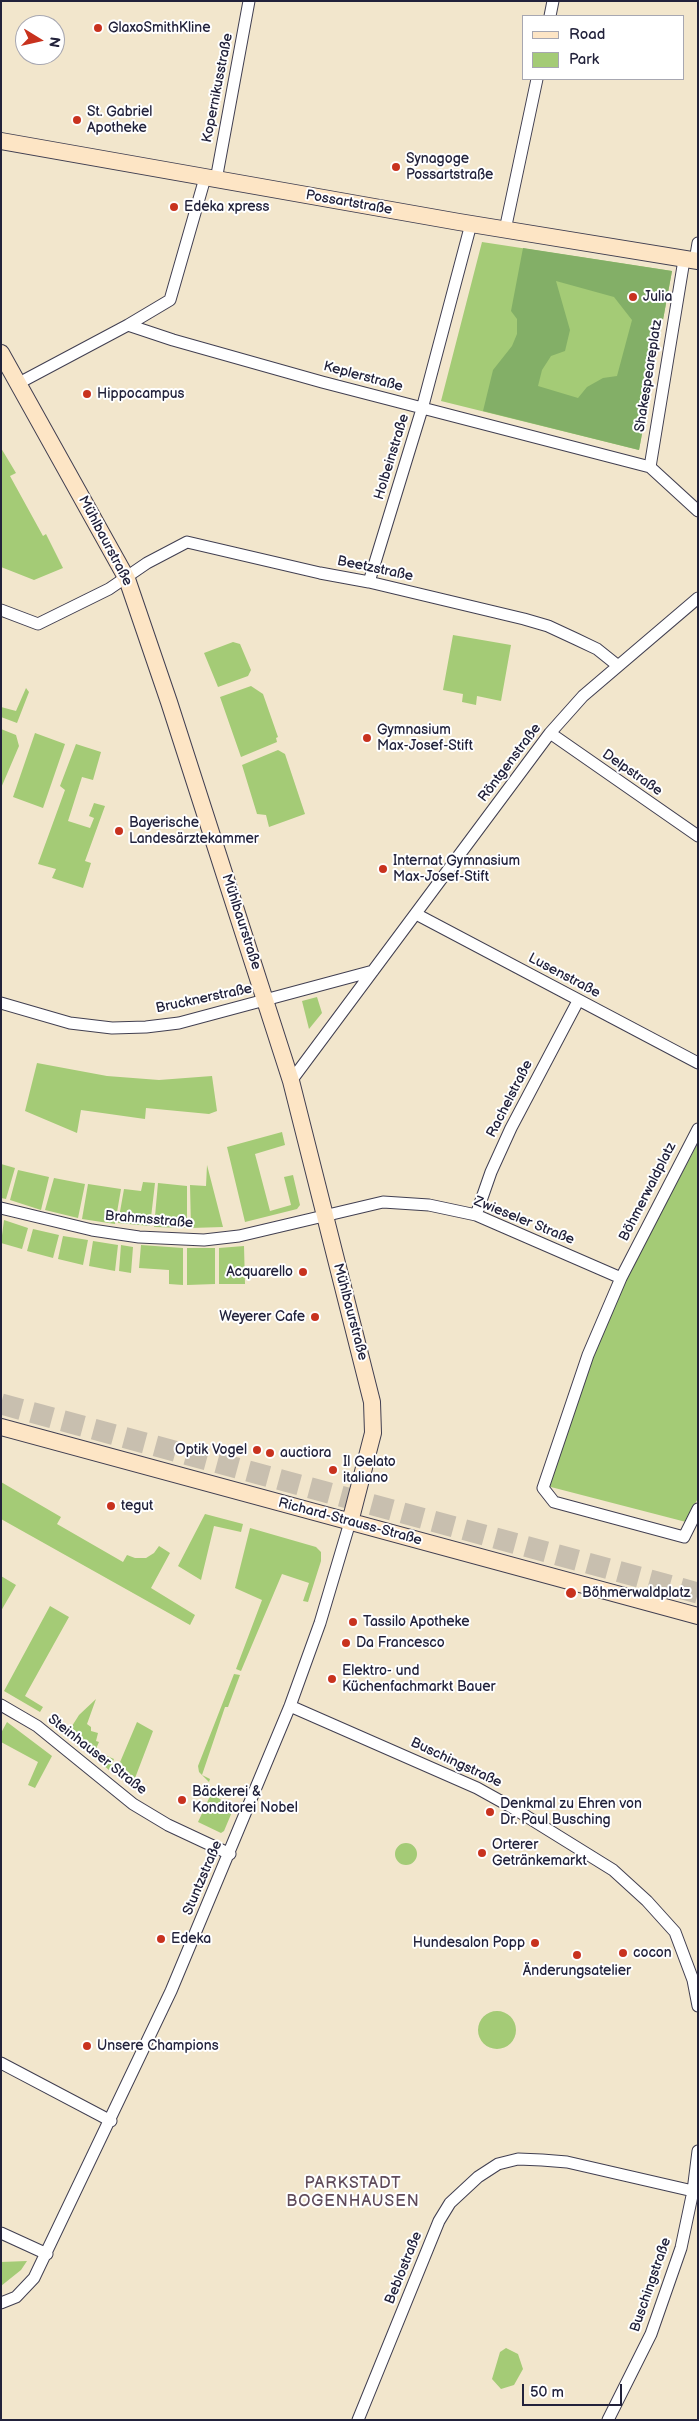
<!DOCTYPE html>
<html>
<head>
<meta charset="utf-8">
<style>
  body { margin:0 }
  #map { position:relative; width:699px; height:2421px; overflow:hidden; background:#f2e6cc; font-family:"Balsamiq Sans",sans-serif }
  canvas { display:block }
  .frame { position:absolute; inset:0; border:2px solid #22223b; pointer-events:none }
  .legend { position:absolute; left:522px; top:15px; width:162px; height:65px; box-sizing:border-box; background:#fff; border:1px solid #a7a7b1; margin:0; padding:6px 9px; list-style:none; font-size:15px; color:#22223b }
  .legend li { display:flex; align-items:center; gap:10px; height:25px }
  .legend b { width:25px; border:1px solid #a7a7b1 }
  .north { position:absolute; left:15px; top:15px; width:50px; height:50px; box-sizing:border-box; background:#fff; border:1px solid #a7a7b1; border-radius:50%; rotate:99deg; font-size:14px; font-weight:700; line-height:20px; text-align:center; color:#22223b }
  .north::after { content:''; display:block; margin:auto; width:18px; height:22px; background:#c8321e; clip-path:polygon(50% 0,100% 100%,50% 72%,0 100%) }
  .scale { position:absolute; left:522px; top:2384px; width:100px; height:22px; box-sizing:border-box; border:2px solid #22223b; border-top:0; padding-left:6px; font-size:15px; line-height:18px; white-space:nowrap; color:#22223b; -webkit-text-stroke:4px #fff; paint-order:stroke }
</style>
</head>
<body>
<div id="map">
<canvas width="699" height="2421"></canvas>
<div class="frame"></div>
<ul class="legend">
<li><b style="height:6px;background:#fde5c5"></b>Road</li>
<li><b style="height:14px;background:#a4cb76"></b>Park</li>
</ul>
<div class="north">N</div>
<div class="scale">50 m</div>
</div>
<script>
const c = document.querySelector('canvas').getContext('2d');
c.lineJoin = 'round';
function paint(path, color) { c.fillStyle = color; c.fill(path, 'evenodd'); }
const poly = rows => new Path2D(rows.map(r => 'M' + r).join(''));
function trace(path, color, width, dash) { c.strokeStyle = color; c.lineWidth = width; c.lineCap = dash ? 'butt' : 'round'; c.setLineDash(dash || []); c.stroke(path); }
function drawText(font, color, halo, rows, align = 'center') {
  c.font = font + ' "Balsamiq Sans",sans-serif'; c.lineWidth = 4; c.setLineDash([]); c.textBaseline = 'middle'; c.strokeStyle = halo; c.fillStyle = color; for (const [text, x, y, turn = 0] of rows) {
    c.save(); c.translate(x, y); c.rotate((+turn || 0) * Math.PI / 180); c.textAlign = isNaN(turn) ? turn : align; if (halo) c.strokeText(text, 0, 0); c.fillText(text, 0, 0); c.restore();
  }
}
paint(poly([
  [482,242,672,271,639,450,441,401],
  [1,448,16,473,10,476,43,536,46,534,63,568,34,580,1,567],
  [453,635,511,645,501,701,477,696,476,705,462,702,463,694,443,690],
  [233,642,240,644,251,670,248,676,218,687,204,653],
  [251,686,263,694,278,737,276,738,277,742,241,757,220,697],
  [26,688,29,692,17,723,1,717,1,707,16,711],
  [1,729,16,735,19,746,1,788],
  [35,733,65,744,43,808,13,797],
  [76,744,101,752,93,780,82,777,68,821,90,828,94,818,89,816,94,803,105,806,85,861,91,863,83,888,52,878,56,869,38,864,65,790,60,786],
  [278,750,285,754,305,814,269,827,266,815,257,814,242,765],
  [317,997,322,1013,309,1029,302,1001],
  [37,1063,107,1076,159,1080,212,1076,217,1111,209,1114,146,1108,145,1119,81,1110,77,1133,25,1111],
  [282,1132,285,1145,255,1154,270,1211,291,1205,284,1177,293,1175,300,1205,297,1209,245,1222,227,1147],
  [698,1143,698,1498,686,1522,547,1486,588,1364,626,1279],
  [1,1164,15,1168,6,1199,1,1198],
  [207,1165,223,1227,191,1228,190,1185,206,1186],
  [18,1170,49,1177,41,1210,10,1200],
  [54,1178,85,1184,78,1218,45,1210],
  [143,1182,155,1183,150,1226,118,1223,124,1189,141,1191],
  [158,1183,187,1186,187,1228,154,1227],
  [88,1184,121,1189,115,1224,82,1219],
  [4,1220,28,1228,22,1249,1,1243],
  [33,1229,59,1235,53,1258,27,1251],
  [63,1236,88,1240,83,1265,58,1259],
  [93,1241,118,1245,115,1271,89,1266],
  [121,1245,133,1247,131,1273,119,1271],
  [141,1245,183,1248,183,1285,169,1284,169,1270,139,1268],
  [244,1246,245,1284,219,1284,219,1248],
  [187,1248,215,1248,215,1284,187,1285],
  [1,1482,61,1517,57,1524,123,1562,127,1555,135,1558,146,1558,154,1553,159,1546,170,1553,151,1588,195,1615,190,1625,1,1519],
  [205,1514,243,1524,241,1532,214,1526,201,1580,178,1566],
  [250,1528,316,1547,321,1552,321,1561,308,1602,303,1601,309,1583,282,1574,241,1671,236,1669,262,1600,235,1588],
  [1,1576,16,1585,1,1611],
  [50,1606,69,1617,25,1696,43,1707,40,1712,4,1691],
  [234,1674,240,1675,228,1707,225,1707,202,1775,210,1779,209,1782,199,1772,198,1766],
  [96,1699,87,1724,91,1727,91,1731,98,1733,96,1741,99,1742,95,1751,114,1759,109,1770,67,1734,79,1715],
  [7,1722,52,1756,35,1788,28,1785,38,1762,1,1742,1,1733],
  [137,1722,153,1731,132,1786,115,1774],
  [211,1794,225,1802,232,1812,224,1831,221,1833,198,1822],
  '395 1854a11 11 0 1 1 22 0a11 11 0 1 1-22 0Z',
  '478 2030a19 19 0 1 1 38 0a19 19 0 1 1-38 0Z',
  [27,2261,21,2270,1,2286,1,2262],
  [506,2348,518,2354,523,2369,514,2385,501,2389,492,2379,500,2352]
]), '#a4cb76');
paint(poly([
  [523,248,672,271,639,450,483,411,493,370,512,346,517,334,517,319,511,311],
  [556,281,614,297,632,320,617,376,603,378,587,387,578,398,538,386,542,370,551,356,565,351,570,330]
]), '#83af67');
trace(poly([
  [1,1404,698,1593]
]), '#c8bfaf', 21, [21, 11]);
const street = poly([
  [550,16,553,1],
  [216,180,249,1],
  [505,230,537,79],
  [695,261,698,243],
  [128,325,173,340,322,382,650,467,698,511],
  [19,383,128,325,170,300,205,178],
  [650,467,684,260],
  [369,582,422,409,471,224],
  [1,610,38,624,109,589,147,563,187,542,320,573,369,582,524,619,548,626,576,639,597,649,617,665],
  [550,733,698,836],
  [416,914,698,1063],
  [1,1003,70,1023,112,1028,146,1027,179,1023,373,971],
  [291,1081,550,733,583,696,698,598],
  [698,1129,621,1278,588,1355,543,1488,554,1502,684,1537,698,1509],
  [1,1208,92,1230,139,1237,204,1240,239,1236,383,1202,429,1205,476,1215,621,1278],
  [476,1215,491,1172,511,1128,578,1001],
  [1,1705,37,1726,133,1804,168,1825,230,1854],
  [290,1706,477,1788,513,1808,613,1870,647,1901,675,1932,693,1980,698,2006],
  [1,2063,111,2121],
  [1,2233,47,2254],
  [1,2303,16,2297,34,2278,171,1991,290,1706,320,1623,350,1522],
  [358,2420,439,2221,450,2203,478,2177,498,2164,518,2159,542,2160,567,2162,693,2191],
  [608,2420,651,2334,681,2248,693,2191,698,2151]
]);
const secondary = poly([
  [1,141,459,222,698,261],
  [1,353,127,579,169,702,291,1081,372,1402,373,1433,350,1522],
  [1,1427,698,1616]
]);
trace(street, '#413f51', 13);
trace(secondary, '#413f51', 18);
trace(street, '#fff', 11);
trace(secondary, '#fde5c5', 16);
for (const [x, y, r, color] of [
  [98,28,5,"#c8321e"],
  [77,120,5,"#c8321e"],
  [396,167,5,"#c8321e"],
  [174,207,5,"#c8321e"],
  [633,297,5,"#c8321e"],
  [87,394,5,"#c8321e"],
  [367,738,5,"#c8321e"],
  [119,831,5,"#c8321e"],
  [383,869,5,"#c8321e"],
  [303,1272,5,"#c8321e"],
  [315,1317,5,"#c8321e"],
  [257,1450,5,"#c8321e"],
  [270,1453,5,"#c8321e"],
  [333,1470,5,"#c8321e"],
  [111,1506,5,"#c8321e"],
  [571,1593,6,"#c8321e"],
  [353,1622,5,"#c8321e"],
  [346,1643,5,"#c8321e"],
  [332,1679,5,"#c8321e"],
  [182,1800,5,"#c8321e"],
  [490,1812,5,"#c8321e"],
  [482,1853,5,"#c8321e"],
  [161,1939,5,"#c8321e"],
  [535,1943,5,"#c8321e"],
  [623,1953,5,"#c8321e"],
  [577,1955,5,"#c8321e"],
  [87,2046,5,"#c8321e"]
]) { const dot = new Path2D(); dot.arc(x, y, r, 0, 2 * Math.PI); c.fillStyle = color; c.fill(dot); trace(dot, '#fff', 2); }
drawText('14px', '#22223b', '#fff', [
  ["GlaxoSmithKline",108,28],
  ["St. Gabriel",87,112],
  ["Apotheke",87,128],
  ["Synagoge",406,159],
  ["Possartstraße",406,175],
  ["Edeka xpress",184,207],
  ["Julia",643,297],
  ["Hippocampus",97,394],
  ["Gymnasium",377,730],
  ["Max-Josef-Stift",377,746],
  ["Bayerische",129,823],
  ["Landesärztekammer",129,839],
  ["Internat Gymnasium",393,861],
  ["Max-Josef-Stift",393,877],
  ["Acquarello",293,1272,"right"],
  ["Weyerer Cafe",305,1317,"right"],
  ["Optik Vogel",247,1450,"right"],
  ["auctiora",280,1453],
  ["Il Gelato",343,1462],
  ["italiano",343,1478],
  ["tegut",121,1506],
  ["Böhmerwaldplatz",582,1593],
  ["Tassilo Apotheke",363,1622],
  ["Da Francesco",356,1643],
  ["Elektro- und",342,1671],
  ["Küchenfachmarkt Bauer",342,1687],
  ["Bäckerei &",192,1792],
  ["Konditorei Nobel",192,1808],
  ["Denkmal zu Ehren von",500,1804],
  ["Dr. Paul Busching",500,1820],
  ["Orterer",492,1845],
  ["Getränkemarkt",492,1861],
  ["Edeka",171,1939],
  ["Hundesalon Popp",525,1943,"right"],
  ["cocon",633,1953],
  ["Änderungsatelier",577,1971,"center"],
  ["Unsere Champions",97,2046]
], 'left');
drawText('14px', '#22223b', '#fff', [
  ["Kopernikusstraße",218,88,-79],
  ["Possartstraße",349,203,10],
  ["Shakespeareplatz",649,376,-81],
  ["Keplerstraße",363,377,15],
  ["Holbeinstraße",392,457,-73],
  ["Mühlbaurstraße",105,541,62],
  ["Beetzstraße",375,569,12],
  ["Röntgenstraße",510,763,-53],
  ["Delpstraße",632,773,35],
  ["Mühlbaurstraße",241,922,72],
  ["Lusenstraße",564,976,28],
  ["Brucknerstraße",204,999,-12],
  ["Rachelstraße",510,1099,-63],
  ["Böhmerwaldplatz",648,1192,-63],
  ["Brahmsstraße",149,1220,5],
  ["Zwieseler Straße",524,1221,22],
  ["Mühlbaurstraße",350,1312,75],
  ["Richard-Strauss-Straße",350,1522,15],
  ["Steinhauser Straße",97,1755,38],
  ["Buschingstraße",456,1763,25],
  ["Stuntzstraße",203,1878,-67],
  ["Beblostraße",404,2268,-68],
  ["Buschingstraße",651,2285,-71]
]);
c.letterSpacing = '1px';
drawText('16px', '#604c5b', '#fff', [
  ["PARKSTADT",353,2184],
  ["BOGENHAUSEN",353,2202]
]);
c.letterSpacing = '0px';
</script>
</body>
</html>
